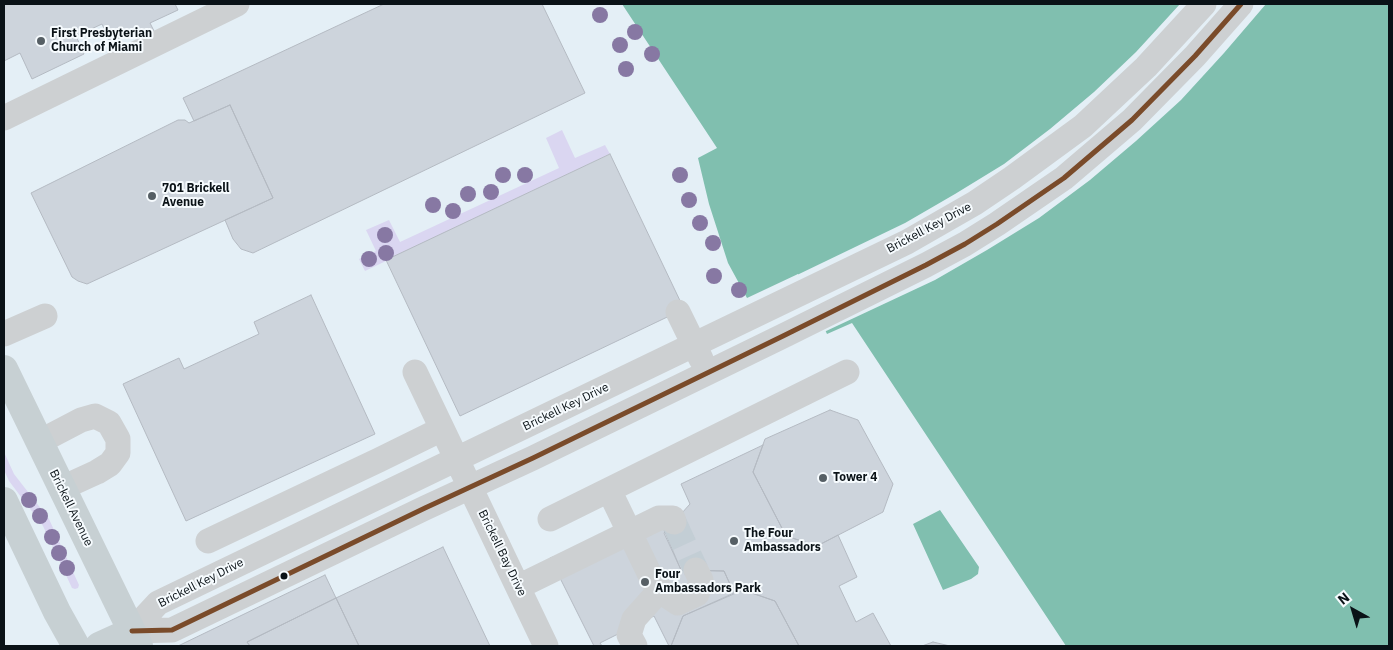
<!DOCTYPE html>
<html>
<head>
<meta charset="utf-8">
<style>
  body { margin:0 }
  #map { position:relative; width:1393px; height:650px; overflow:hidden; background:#e4eff6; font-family:"IBM Plex Sans",sans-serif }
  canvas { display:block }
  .frame { position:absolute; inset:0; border:5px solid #0a1217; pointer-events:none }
  .north { position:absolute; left:1328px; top:585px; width:50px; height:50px; -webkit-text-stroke:4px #f6fbfe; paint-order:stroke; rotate:321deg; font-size:14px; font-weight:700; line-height:20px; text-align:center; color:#0a1217 }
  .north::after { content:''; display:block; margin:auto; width:18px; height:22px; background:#0a1217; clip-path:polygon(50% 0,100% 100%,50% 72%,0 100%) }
</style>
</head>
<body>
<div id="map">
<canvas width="1393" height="650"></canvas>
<div class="frame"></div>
<div class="north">N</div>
</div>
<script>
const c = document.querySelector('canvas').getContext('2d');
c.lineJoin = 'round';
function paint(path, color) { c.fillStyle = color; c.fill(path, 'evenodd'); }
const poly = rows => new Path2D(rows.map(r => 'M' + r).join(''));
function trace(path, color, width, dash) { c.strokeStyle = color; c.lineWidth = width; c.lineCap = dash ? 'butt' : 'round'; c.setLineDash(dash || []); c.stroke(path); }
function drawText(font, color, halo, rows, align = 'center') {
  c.font = font + ' "IBM Plex Sans",sans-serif'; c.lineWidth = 4; c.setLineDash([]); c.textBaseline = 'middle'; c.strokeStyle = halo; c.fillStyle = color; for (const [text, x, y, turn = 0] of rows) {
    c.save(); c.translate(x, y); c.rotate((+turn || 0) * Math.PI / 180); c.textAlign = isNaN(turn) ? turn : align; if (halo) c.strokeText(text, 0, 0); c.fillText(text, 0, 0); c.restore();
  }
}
paint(poly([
  [562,130,575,158,605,145,610,154,365,271,359,259,376,251,366,230,389,220,400,242,559,168,546,138],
  [4,452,14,474,49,519,79,585,78,588,75,589,72,588,43,526,9,481,4,470]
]), '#dad6f1');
paint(poly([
  [622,4,1389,4,1389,646,1066,646,852,323,827,334,798,274,747,298,728,263,709,204,698,158,717,148],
  [940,510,979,567,978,574,971,579,943,590,913,524]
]), '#80bfaf');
paint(poly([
  [1180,4,1266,4,1224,53,1181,100,1136,141,1090,180,1039,218,987,250,935,280,824,332,797,275,905,223,955,194,1004,164,1050,129,1094,92,1136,52]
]), '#e4eff6');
const building = poly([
  [4,4,175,4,178,10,150,23,158,39,142,47,134,31,110,42,102,24,76,36,84,54,32,79,20,53,4,61,4,4],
  [384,4,542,4,585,93,253,253,241,249,233,239,225,220,273,198,230,105,194,121,183,98,384,4],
  [230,105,273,198,87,284,78,281,72,277,31,193,178,120,185,120,189,123,230,105],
  [610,154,684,309,460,416,386,260,610,154],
  [311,295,375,434,186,521,123,384,179,358,184,369,259,334,254,322,311,295],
  [830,410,858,420,893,484,883,512,817,546,786,536,753,472,765,439,830,410],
  [763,445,753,472,786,536,817,546,838,535,857,577,839,586,856,622,873,613,891,646,799,646,775,601,743,590,734,593,724,571,681,570,664,533,690,504,681,484,763,445],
  [659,518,681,570,724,571,734,593,683,616,671,646,669,646,654,616,600,643,602,646,594,646,550,558,659,518],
  [443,547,490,646,359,646,336,598,443,547],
  [325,575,336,598,247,642,250,646,178,646,325,575],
  [743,590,775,601,799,646,671,646,683,616,743,590],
  [336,598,359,646,250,646,247,642,336,598],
  [933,642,950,646,922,646,933,642]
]);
paint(building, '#cdd4dc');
trace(building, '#b4bac2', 1);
trace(poly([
  [674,522,696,570]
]), '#c3ced5', 25, [25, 12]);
trace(poly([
  [4,118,237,4],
  [678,312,701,359],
  [4,334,45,316],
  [415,372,546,646],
  [39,442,81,420,95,416,109,423,118,439,118,453,110,464,97,472,62,488],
  [609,490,653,581,666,595,678,603,697,594,701,580,696,570],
  [550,519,847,372],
  [208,541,379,460,442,429],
  [518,587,659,518,673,518,674,522],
  [132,631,172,630,425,508,533,458,783,336,926,265,965,244,997,224,1064,178,1132,120,1195,56,1241,4],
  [132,631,158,603,907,242,975,203,1012,178,1083,126,1146,67,1204,4],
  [635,646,629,635,634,619,660,590]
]), '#cdd0d2', 25);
trace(poly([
  [4,369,139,646],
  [4,501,57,612,76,646],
  [99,646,132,631]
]), '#c7d0d3', 28);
trace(poly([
  [132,631,172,630,425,508,533,458,783,336,926,265,965,244,997,224,1064,178,1132,120,1195,56,1241,4]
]), '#7a4b2a', 5);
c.fillStyle = '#8778a3';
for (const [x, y] of [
  [600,15],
  [635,32],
  [620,45],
  [652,54],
  [626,69],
  [503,175],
  [525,175],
  [680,175],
  [491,192],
  [468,194],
  [689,200],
  [433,205],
  [453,211],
  [700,223],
  [385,235],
  [713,243],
  [386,253],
  [369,259],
  [714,276],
  [739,290],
  [29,500],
  [40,516],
  [52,537],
  [59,553],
  [67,568]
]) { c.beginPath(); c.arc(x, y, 8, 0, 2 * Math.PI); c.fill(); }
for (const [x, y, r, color] of [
  [41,41,5,"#565f65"],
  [152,196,5,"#565f65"],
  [823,478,5,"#565f65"],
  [734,541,5,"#565f65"],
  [284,576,4.5,"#0a1217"],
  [645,582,5,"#565f65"]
]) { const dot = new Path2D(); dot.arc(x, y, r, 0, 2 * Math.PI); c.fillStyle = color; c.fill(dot); trace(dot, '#f6fbfe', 2); }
drawText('bold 12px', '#0a1217', '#f6fbfe', [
  ["First Presbyterian",51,34],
  ["Church of Miami",51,48],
  ["701 Brickell",162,189],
  ["Avenue",162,203],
  ["Tower 4",833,478],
  ["The Four",744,534],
  ["Ambassadors",744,548],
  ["Four",655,575],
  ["Ambassadors Park",655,589]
], 'left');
drawText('12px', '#0a1217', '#f6fbfe', [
  ["Brickell Key Drive",929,228,-28],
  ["Brickell Key Drive",566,407,-26],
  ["Brickell Avenue",71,508,64],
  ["Brickell Bay Drive",502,553,64],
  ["Brickell Key Drive",201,583,-27]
]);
</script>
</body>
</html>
